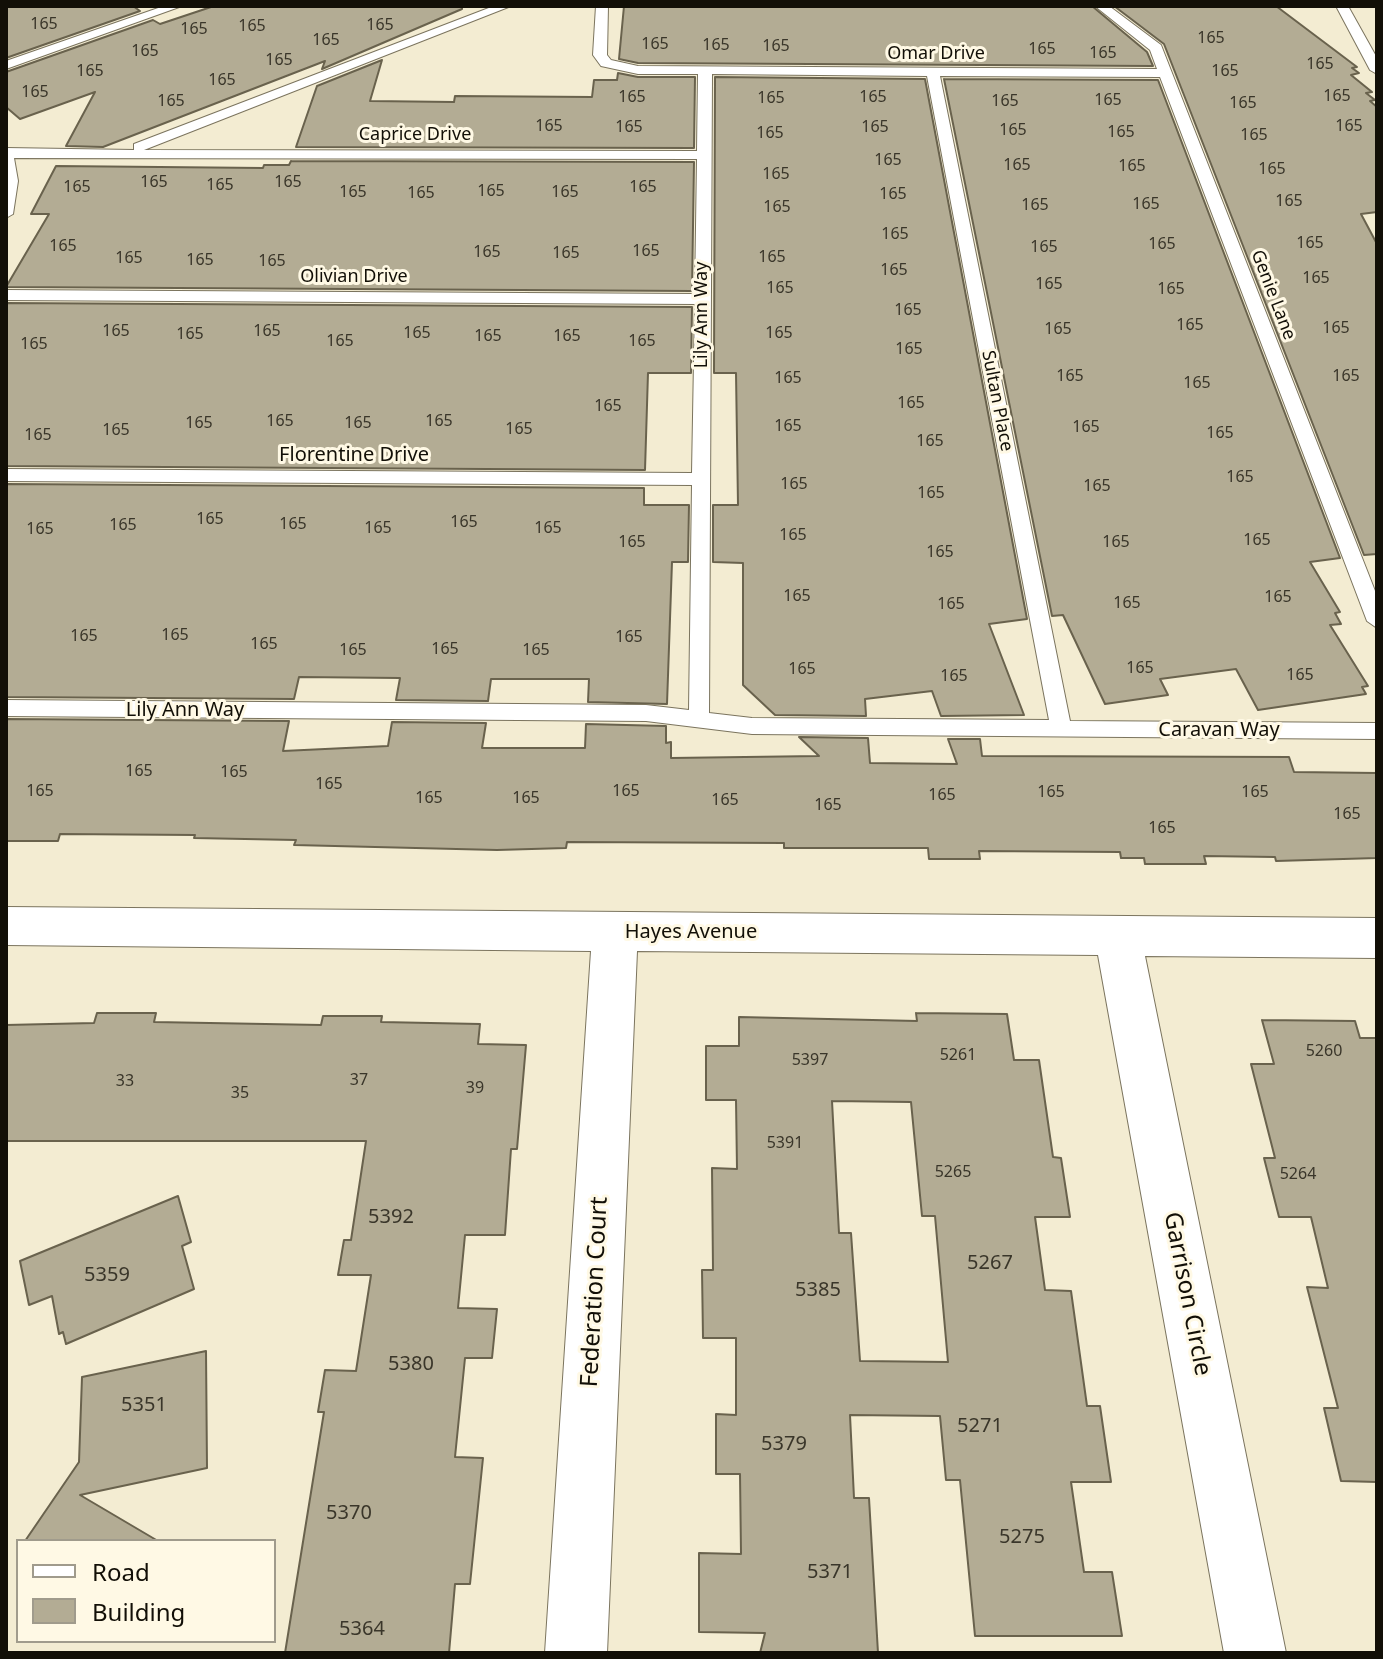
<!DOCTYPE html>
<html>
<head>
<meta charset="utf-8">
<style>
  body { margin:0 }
  #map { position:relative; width:1383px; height:1659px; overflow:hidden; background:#f3ecd2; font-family:"Noto Sans",sans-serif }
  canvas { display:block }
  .frame { position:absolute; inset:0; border:8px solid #120f07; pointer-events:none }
  .legend { position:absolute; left:16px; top:1539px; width:260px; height:104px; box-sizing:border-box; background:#fff9e5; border:2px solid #a09b8c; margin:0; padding:10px 14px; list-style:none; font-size:24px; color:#120f07 }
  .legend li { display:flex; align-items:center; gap:16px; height:40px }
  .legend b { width:40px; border:2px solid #a09b8c }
</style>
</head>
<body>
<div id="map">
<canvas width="1383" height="1659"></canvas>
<div class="frame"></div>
<ul class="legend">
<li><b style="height:10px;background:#fff"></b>Road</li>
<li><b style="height:22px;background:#b3ac94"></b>Building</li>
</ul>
</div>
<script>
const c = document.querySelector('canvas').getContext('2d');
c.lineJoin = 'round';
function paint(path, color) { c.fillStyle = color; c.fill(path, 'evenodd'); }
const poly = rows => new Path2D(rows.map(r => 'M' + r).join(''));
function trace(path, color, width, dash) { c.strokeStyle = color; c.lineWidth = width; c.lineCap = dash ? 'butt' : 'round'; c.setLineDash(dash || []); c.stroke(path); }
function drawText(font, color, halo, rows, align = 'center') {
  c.font = font + ' "Noto Sans",sans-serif'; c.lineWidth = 6; c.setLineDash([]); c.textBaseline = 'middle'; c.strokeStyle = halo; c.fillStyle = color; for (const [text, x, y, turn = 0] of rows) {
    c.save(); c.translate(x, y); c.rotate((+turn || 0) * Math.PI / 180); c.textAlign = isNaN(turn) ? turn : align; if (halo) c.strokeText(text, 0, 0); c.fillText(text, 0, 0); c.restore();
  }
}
const building = poly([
  [6,6,133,6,140,11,6,58,6,6],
  [214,6,462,6,462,9,322,69,325,61,103,147,66,146,95,92,20,119,6,107,6,72,153,20,160,24,214,6],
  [624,6,1092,6,1147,52,1153,66,638,63,619,59,624,6],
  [1114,6,1276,6,1357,67,1352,68,1359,73,1351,75,1372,92,1366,93,1375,100,1370,101,1377,107,1377,212,1361,214,1377,244,1377,554,1364,555,1164,44,1114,6],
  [382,60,370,101,454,102,455,96,592,97,594,80,617,80,618,73,638,77,695,77,694,148,296,147,317,86,382,60],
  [715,77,925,79,1027,619,989,624,1024,715,941,716,932,691,865,699,866,716,775,715,743,685,743,563,713,562,713,505,738,505,736,373,714,373,715,77],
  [944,79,1158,80,1340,558,1310,562,1340,612,1335,613,1341,624,1330,625,1368,686,1362,687,1366,694,1258,710,1236,669,1160,679,1168,695,1105,704,1063,615,1052,616,944,79],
  [291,161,694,162,692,291,6,287,49,214,31,214,56,166,263,168,264,165,289,165,291,161],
  [6,303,692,307,691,373,648,373,645,470,6,466,6,303],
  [6,484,644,488,644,505,689,505,688,562,672,562,667,704,588,702,589,679,491,679,488,701,396,700,400,678,299,677,294,699,6,697,6,484],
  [6,719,289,721,283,751,388,746,392,722,486,723,482,748,585,748,586,724,666,726,666,743,671,742,671,758,819,756,799,737,868,738,870,763,957,764,948,739,980,739,982,756,1289,757,1294,772,1377,773,1377,858,1276,861,1275,857,1204,856,1206,864,1145,864,1144,858,1121,858,1120,852,979,851,980,859,929,859,928,848,784,848,784,843,567,842,566,848,497,850,294,845,296,840,194,838,195,835,60,834,58,841,6,841,6,719],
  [97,1013,156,1013,154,1022,321,1025,323,1016,382,1016,381,1022,480,1024,478,1044,526,1045,517,1149,511,1149,505,1235,465,1235,458,1308,497,1309,492,1358,465,1358,455,1457,483,1458,470,1584,455,1584,449,1653,285,1653,324,1412,318,1412,325,1370,356,1371,371,1275,338,1275,344,1240,351,1240,366,1141,6,1141,6,1025,94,1023,97,1013],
  [916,1013,1007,1014,1014,1060,1039,1060,1053,1157,1061,1158,1070,1217,1035,1217,1045,1290,1071,1291,1087,1406,1100,1406,1111,1482,1071,1482,1084,1572,1112,1572,1122,1636,975,1636,960,1480,946,1480,940,1416,850,1415,854,1498,869,1498,878,1653,760,1653,765,1633,699,1632,699,1553,741,1554,740,1474,716,1474,716,1414,736,1415,736,1338,703,1338,702,1270,713,1270,712,1168,737,1169,736,1100,706,1100,706,1046,739,1046,739,1017,917,1021,916,1013],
  [832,1101,911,1102,922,1216,935,1216,948,1362,860,1361,851,1233,839,1233,832,1101],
  [1262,1020,1355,1021,1360,1038,1377,1038,1377,1482,1341,1481,1324,1408,1338,1408,1307,1287,1328,1288,1311,1217,1279,1217,1264,1158,1275,1158,1251,1064,1274,1064,1262,1020],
  [178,1196,191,1242,182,1246,194,1289,66,1344,63,1332,59,1334,52,1296,29,1305,20,1261,178,1196],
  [206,1351,207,1468,80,1495,158,1541,25,1541,79,1462,82,1377,206,1351]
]);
paint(building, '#b3ac94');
trace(building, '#69624d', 2);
const lane = poly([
  [164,6,182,6,6,69,6,61,164,6],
  [494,6,511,6,144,150,697,151,698,74,638,74,601,66,593,55,596,6,608,6,607,55,611,60,638,66,1157,69,1150,50,1095,6,1109,6,1161,45,1377,596,1377,628,1367,621,1160,77,940,76,1070,721,1377,723,1377,739,752,734,646,721,6,716,6,700,646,705,689,710,692,485,6,481,6,469,692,473,695,304,6,300,6,290,695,294,697,159,14,158,18,181,13,214,6,218,6,148,134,150,134,144,494,6],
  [712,74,927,76,1049,720,752,718,709,713,712,74],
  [1336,6,1348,6,1377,58,1377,74,1370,70,1336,6]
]);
const street = poly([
  [6,907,1377,918,1377,958,1145,956,1286,1653,1224,1653,1098,955,637,951,607,1653,545,1653,591,951,6,945,6,907]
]);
trace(lane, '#7b745e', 2);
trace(street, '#7b745e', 2);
paint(lane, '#fff');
paint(street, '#fff');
drawText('16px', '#3a362a', null, [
  ["165",44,24],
  ["165",380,25],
  ["165",252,26],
  ["165",194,29],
  ["165",1211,38],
  ["165",326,40],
  ["165",655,44],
  ["165",716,45],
  ["165",776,46],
  ["165",1042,49],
  ["165",145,51],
  ["165",1103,53],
  ["165",279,60],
  ["165",1320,64],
  ["165",90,71],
  ["165",1225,71],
  ["165",222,80],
  ["165",35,92],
  ["165",1337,96],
  ["165",632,97],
  ["165",873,97],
  ["165",771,98],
  ["165",1108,100],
  ["165",171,101],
  ["165",1005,101],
  ["165",1243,103],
  ["165",549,126],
  ["165",1349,126],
  ["165",629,127],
  ["165",875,127],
  ["165",1013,130],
  ["165",1121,132],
  ["165",770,133],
  ["165",1254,135],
  ["165",888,160],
  ["165",1017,165],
  ["165",1132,166],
  ["165",1272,169],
  ["165",776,174],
  ["165",154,182],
  ["165",288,182],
  ["165",220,185],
  ["165",77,187],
  ["165",643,187],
  ["165",491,191],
  ["165",353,192],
  ["165",565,192],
  ["165",421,193],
  ["165",893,194],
  ["165",1289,201],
  ["165",1146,204],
  ["165",1035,205],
  ["165",777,207],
  ["165",895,234],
  ["165",1310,243],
  ["165",1162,244],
  ["165",63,246],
  ["165",1044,247],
  ["165",646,251],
  ["165",487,252],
  ["165",566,253],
  ["165",772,257],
  ["165",129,258],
  ["165",200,260],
  ["165",272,261],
  ["165",894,270],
  ["165",1316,278],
  ["165",1049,284],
  ["165",780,288],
  ["165",1171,289],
  ["165",908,310],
  ["165",1190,325],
  ["165",1336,328],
  ["165",1058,329],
  ["165",116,331],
  ["165",267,331],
  ["165",417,333],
  ["165",779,333],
  ["165",190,334],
  ["165",488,336],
  ["165",567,336],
  ["165",340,341],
  ["165",642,341],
  ["165",34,344],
  ["165",909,349],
  ["165",1070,376],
  ["165",1346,376],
  ["165",788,378],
  ["165",1197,383],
  ["165",911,403],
  ["165",608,406],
  ["165",280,421],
  ["165",439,421],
  ["165",199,423],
  ["165",358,423],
  ["165",788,426],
  ["165",1086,427],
  ["165",519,429],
  ["165",116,430],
  ["165",1220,433],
  ["165",38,435],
  ["165",930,441],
  ["165",1240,477],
  ["165",794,484],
  ["165",1097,486],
  ["165",931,493],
  ["165",210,519],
  ["165",464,522],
  ["165",293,524],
  ["165",123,525],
  ["165",378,528],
  ["165",548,528],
  ["165",40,529],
  ["165",793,535],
  ["165",1257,540],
  ["165",632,542],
  ["165",1116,542],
  ["165",940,552],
  ["165",797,596],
  ["165",1278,597],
  ["165",1127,603],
  ["165",951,604],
  ["165",175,635],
  ["165",84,636],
  ["165",629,637],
  ["165",264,644],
  ["165",445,649],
  ["165",353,650],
  ["165",536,650],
  ["165",1140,668],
  ["165",802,669],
  ["165",1300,675],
  ["165",954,676],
  ["165",139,771],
  ["165",234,772],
  ["165",329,784],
  ["165",40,791],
  ["165",626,791],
  ["165",1051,792],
  ["165",1255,792],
  ["165",942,795],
  ["165",429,798],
  ["165",526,798],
  ["165",725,800],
  ["165",828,805],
  ["165",1347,814],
  ["165",1162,828],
  ["5260",1324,1051],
  ["5261",958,1055],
  ["5397",810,1060],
  ["37",359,1080],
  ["33",125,1081],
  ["39",475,1088],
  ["35",240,1093],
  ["5391",785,1143],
  ["5265",953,1172],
  ["5264",1298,1174]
]);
drawText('18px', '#120f07', '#fff9e5', [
  ["Omar Drive",936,54],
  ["Caprice Drive",415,135],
  ["Olivian Drive",354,277],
  ["Genie Lane",1273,295,69],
  ["Lily Ann Way",702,315,-90],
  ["Sultan Place",997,401,79]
]);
drawText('20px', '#120f07', '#fff9e5', [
  ["Florentine Drive",354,455],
  ["Lily Ann Way",185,710],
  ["Caravan Way",1219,730],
  ["Hayes Avenue",691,932]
]);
drawText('20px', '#3a362a', null, [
  ["5392",391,1217],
  ["5267",990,1263],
  ["5359",107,1275],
  ["5385",818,1290],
  ["5380",411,1364],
  ["5351",144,1405],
  ["5271",980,1426],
  ["5379",784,1444],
  ["5370",349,1513],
  ["5275",1022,1537],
  ["5371",830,1572],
  ["5364",362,1629]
]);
drawText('24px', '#120f07', '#fff9e5', [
  ["Federation Court",595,1292,-87],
  ["Garrison Circle",1187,1294,79]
]);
</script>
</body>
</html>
